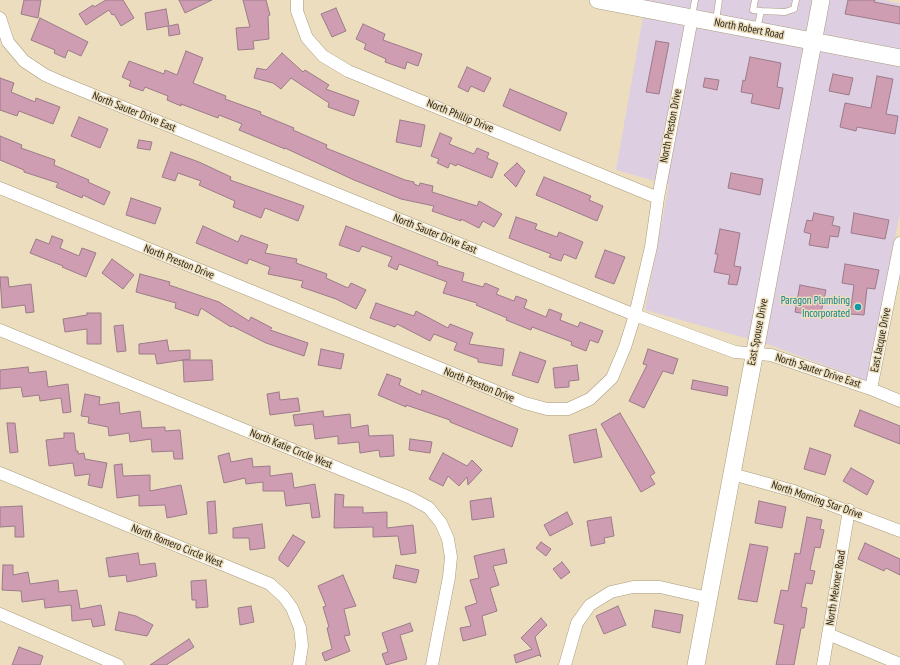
<!DOCTYPE html>
<html>
<head>
<meta charset="utf-8">
<style>
  body { margin:0 }
  canvas { display:block; background:#ebddbd }
</style>
</head>
<body>
<canvas width="900" height="665"></canvas>
<script>
const c = document.querySelector('canvas').getContext('2d');
c.lineJoin = 'round';
function paint(path, color) { c.fillStyle = color; c.fill(path, 'evenodd'); }
const poly = rows => new Path2D(rows.map(r => 'M' + r).join(''));
function trace(path, color, width, dash) { c.strokeStyle = color; c.lineWidth = width; c.lineCap = dash ? 'butt' : 'round'; c.setLineDash(dash || []); c.stroke(path); }
function drawText(font, color, halo, rows, align = 'center') {
  c.font = font + ' "PT Sans Narrow",sans-serif'; c.lineWidth = 3; c.setLineDash([]); c.textBaseline = 'middle'; c.strokeStyle = halo; c.fillStyle = color; for (const [text, x, y, turn = 0] of rows) {
    c.save(); c.translate(x, y); c.rotate((+turn || 0) * Math.PI / 180); c.textAlign = isNaN(turn) ? turn : align; if (halo) c.strokeText(text, 0, 0); c.fillText(text, 0, 0); c.restore();
  }
}
paint(poly([
  [646,0,885,0,900,4,900,212,867,381,767,344,645,310,669,185,616,170]
]), '#decee1');
const building = poly([
  [24,0,41,0,38,18,21,14,24,0],
  [106,0,123,0,134,18,121,26,114,14,112,15,109,10,86,25,79,14,93,5,94,7,106,0],
  [179,0,212,0,185,13,179,0],
  [243,0,266,0,270,15,268,16,269,39,253,41,254,49,238,50,236,28,250,27,243,0],
  [848,0,875,0,874,2,900,7,900,24,845,14,848,0],
  [336,8,346,31,332,37,321,14,336,8],
  [166,9,169,26,178,24,180,34,169,36,168,26,147,30,145,13,166,9],
  [40,18,88,42,81,56,68,50,65,58,54,53,55,50,31,40,40,18],
  [363,24,385,34,383,40,422,54,418,66,407,62,405,69,385,62,386,59,364,49,366,44,356,39,363,24],
  [656,41,669,43,659,94,646,92,656,41],
  [186,51,203,58,193,83,226,96,225,99,261,112,260,114,294,128,293,130,327,145,326,148,405,180,414,182,414,184,419,186,420,183,433,186,432,192,477,206,479,201,502,214,494,227,483,221,479,228,461,219,461,221,432,211,434,206,401,199,354,180,285,148,285,149,239,130,242,124,219,115,218,118,181,104,181,106,167,100,168,96,145,87,143,91,129,86,131,81,122,77,129,61,164,74,165,70,177,75,186,51],
  [282,53,303,72,305,70,329,85,326,89,359,101,354,116,328,107,329,103,291,78,281,89,273,83,254,78,257,68,266,70,282,53],
  [750,57,781,63,777,87,783,88,779,109,751,103,753,94,741,92,743,80,745,81,750,57],
  [467,67,491,78,484,92,471,86,468,92,458,87,467,67],
  [833,74,853,78,849,95,829,91,833,74],
  [877,76,893,79,886,114,898,116,895,134,857,127,856,131,840,127,845,103,871,108,877,76],
  [0,78,14,83,11,92,35,102,36,98,60,107,53,124,19,111,17,116,0,110,0,78],
  [705,78,719,80,717,90,703,87,705,78],
  [510,89,567,113,560,131,503,106,510,89],
  [79,117,108,129,100,148,71,136,79,117],
  [400,120,425,125,421,147,396,142,400,120],
  [440,133,452,138,449,144,474,154,477,148,489,153,487,158,498,163,492,178,457,164,456,166,450,163,448,168,437,163,439,159,431,156,440,133],
  [0,136,22,145,21,148,55,160,54,165,89,180,88,182,110,192,104,205,83,195,82,198,56,187,58,183,24,172,24,170,0,160,0,136],
  [139,140,152,142,150,150,137,148,139,140],
  [171,152,199,162,231,177,230,180,304,206,298,221,265,208,261,218,233,207,235,201,199,185,201,181,178,173,175,181,162,177,171,152],
  [517,163,525,171,516,187,504,175,517,163],
  [731,173,763,179,760,195,728,188,731,173],
  [544,177,591,196,589,200,603,206,597,221,536,195,544,177],
  [131,198,161,208,155,224,126,215,131,198],
  [814,213,834,217,832,225,840,227,838,237,830,236,828,248,809,245,811,234,804,232,807,220,812,221,814,213],
  [854,213,889,220,885,239,851,233,854,213],
  [516,217,537,224,535,229,557,237,559,232,583,242,576,259,564,254,561,261,549,257,551,254,509,238,516,217],
  [203,226,238,242,241,235,268,245,265,253,297,259,296,263,327,274,326,278,348,288,351,283,366,290,356,309,336,299,301,287,303,281,268,274,270,267,249,259,247,264,196,243,203,226],
  [346,226,438,262,437,265,464,273,462,281,483,287,485,283,499,289,496,294,514,301,516,296,527,300,524,308,546,317,549,309,562,314,560,320,578,327,580,322,603,331,598,343,590,340,586,351,571,345,572,342,532,327,531,330,506,320,507,318,476,305,477,303,443,293,447,282,399,264,397,270,388,266,392,257,362,246,359,252,339,245,346,226],
  [720,229,740,233,734,266,741,267,737,285,728,284,730,275,714,272,718,254,715,254,720,229],
  [52,236,63,240,60,248,79,256,82,248,96,253,86,277,62,267,63,266,30,253,36,239,49,244,52,236],
  [605,250,625,257,614,284,595,277,605,250],
  [112,259,134,275,123,289,102,273,112,259],
  [845,264,879,270,875,289,867,288,864,315,850,314,854,285,842,283,845,264],
  [140,274,170,282,169,285,219,302,249,321,251,317,272,328,270,330,308,343,304,356,266,343,232,326,231,327,201,308,198,316,175,308,176,303,136,292,140,274],
  [0,277,8,277,9,287,31,284,34,312,26,313,25,305,2,308,0,277],
  [800,285,826,290,820,317,795,312,800,285],
  [376,303,414,316,416,311,448,328,450,324,473,333,469,344,504,349,502,366,478,362,478,359,454,350,457,343,434,334,430,341,397,324,395,327,370,318,376,303],
  [87,313,101,313,101,344,87,344,87,329,65,332,63,319,87,315,87,313],
  [123,325,126,351,117,352,114,326,123,325],
  [167,340,169,351,190,350,190,359,157,364,155,354,139,354,139,344,167,340],
  [321,349,344,354,341,369,318,365,321,349],
  [648,349,678,359,673,374,663,371,644,408,629,401,647,365,643,364,648,349],
  [520,352,546,361,538,383,512,375,520,352],
  [183,360,212,360,213,380,184,382,183,360],
  [577,365,579,380,569,381,569,387,555,388,553,368,577,365],
  [28,367,29,373,46,371,48,387,68,384,71,412,63,413,61,398,40,401,39,395,23,397,21,387,0,389,0,370,28,367],
  [387,374,401,379,399,385,421,395,422,390,518,429,512,447,450,422,450,420,406,405,406,407,378,395,387,374],
  [693,380,728,387,727,396,691,389,693,380],
  [279,392,280,400,298,398,300,411,270,415,267,394,279,392],
  [85,394,100,397,99,405,119,402,120,414,140,411,142,428,165,427,165,431,180,430,183,459,174,459,173,451,152,452,151,439,130,442,129,433,109,436,108,427,88,423,89,417,81,416,85,394],
  [860,410,900,426,900,444,854,426,860,410],
  [323,411,324,417,350,414,351,428,368,425,369,436,393,435,394,456,380,457,379,450,360,453,359,442,338,444,338,436,315,439,313,424,295,426,293,415,323,411],
  [620,413,655,473,650,476,655,484,641,492,601,424,620,413],
  [7,423,15,423,18,452,10,453,7,423],
  [596,429,602,457,574,463,569,435,596,429],
  [64,433,74,433,76,451,78,451,78,454,84,453,85,459,107,463,102,488,88,485,90,474,75,476,73,463,49,466,46,440,64,438,64,433],
  [410,439,432,442,430,453,409,450,410,439],
  [810,448,831,455,825,475,804,469,810,448],
  [229,453,231,462,252,458,253,467,270,466,270,476,292,473,294,488,315,484,320,517,312,518,310,503,286,506,284,491,263,491,263,482,246,484,245,478,224,483,218,456,229,453],
  [443,453,467,466,472,460,482,470,468,485,467,477,459,486,448,476,443,486,429,479,443,453],
  [122,464,123,476,150,475,150,491,181,485,187,514,167,518,165,505,139,506,139,495,117,498,114,465,122,464],
  [851,468,874,481,867,495,843,481,851,468],
  [335,494,344,495,343,507,363,507,363,513,387,512,387,528,413,525,416,553,401,555,398,536,373,537,373,527,334,528,335,494],
  [491,498,494,517,472,520,470,501,491,498],
  [215,501,217,533,209,534,207,502,215,501],
  [759,501,786,507,782,528,755,523,759,501],
  [22,506,24,537,15,537,15,526,0,527,0,507,22,506],
  [567,512,573,524,550,536,544,525,567,512],
  [611,517,614,536,604,538,605,543,591,546,587,521,611,517],
  [807,517,822,520,820,529,824,530,820,548,815,547,810,570,815,571,812,584,806,583,801,607,807,608,804,628,801,628,794,665,776,665,784,625,774,623,781,590,788,591,795,553,800,554,807,517],
  [262,524,265,548,250,550,249,538,233,538,233,528,262,524],
  [293,535,305,542,288,567,279,560,279,557,293,535],
  [541,542,551,549,546,556,536,548,541,542],
  [865,543,900,559,900,575,886,568,884,571,858,559,865,543],
  [750,544,768,547,757,602,738,599,750,544],
  [504,549,507,563,493,566,499,585,490,588,497,611,482,616,486,635,463,641,460,628,471,626,465,607,477,603,470,580,479,578,474,556,504,549],
  [138,553,140,565,155,563,157,576,127,582,126,575,109,577,106,558,138,553],
  [562,562,570,572,561,579,553,569,562,562],
  [3,565,13,565,13,575,28,572,30,584,58,580,59,592,77,590,80,609,101,605,105,625,93,627,91,619,72,621,71,605,45,608,44,599,22,602,21,591,2,590,3,565],
  [396,565,419,570,416,583,393,578,396,565],
  [343,575,356,606,344,609,350,635,344,636,350,651,325,661,322,653,332,649,327,628,329,627,323,607,326,606,318,586,343,575],
  [206,580,208,607,196,608,196,600,192,600,191,581,206,580],
  [251,606,254,622,240,625,238,608,251,606],
  [618,606,626,625,604,634,596,616,618,606],
  [655,610,683,615,680,633,652,627,655,610],
  [119,612,136,616,153,625,147,636,115,630,119,612],
  [541,618,547,625,535,637,541,657,539,655,516,663,514,655,532,649,521,638,541,618],
  [410,623,413,631,400,635,407,659,386,665,382,654,388,652,382,633,410,623],
  [189,639,194,647,166,665,150,665,189,639],
  [19,647,43,656,40,665,12,665,19,647]
]);
paint(building, '#ce9db2');
trace(building, '#9c7b89', 1);
const lane = poly([
  [755,0,753,10,761,11,757,29],
  [761,11,785,12,794,9,796,0],
  [692,16,695,0],
  [716,21,719,0]
]);
const street = poly([
  [297,0,297,11,307,38,323,56,348,71,658,198],
  [0,18,8,42,24,61,45,75,61,82,635,315,735,352,771,355,871,389,900,401],
  [0,188,525,403,547,409,568,409,590,399,612,378,625,347,635,315,651,247,658,198,692,18],
  [0,330,411,498,429,508,441,523,448,539,451,557,449,577,432,665],
  [871,389,900,243],
  [0,473,270,584,284,597,292,608,300,628,302,646,299,665],
  [732,474,794,491,900,531],
  [0,614,118,665],
  [828,634,900,664],
  [565,665,577,623,590,605,611,592,633,587,660,587,708,598],
  [823,665,849,510]
]);
const secondary = poly([
  [598,0,900,58],
  [696,665,821,0]
]);
trace(lane, '#a99c7d', 7);
trace(street, '#a99c7d', 13);
trace(secondary, '#a99c7d', 18);
trace(lane, '#fff', 6);
trace(street, '#fff', 12);
trace(secondary, '#fff', 17);
for (const [x, y, r, color] of [
  [858,307,4,"#0f9aa8"]
]) { const dot = new Path2D(); dot.arc(x, y, r, 0, 2 * Math.PI); c.fillStyle = color; c.fill(dot); trace(dot, '#ebddbd', 1.5); }
drawText('11px', '#292418', '#ebddbd', [
  ["North Robert Road",749,29,11],
  ["North Sauter Drive East",134,112,22],
  ["North Phillip Drive",460,116,22],
  ["North Preston Drive",671,126,-79],
  ["North Sauter Drive East",435,234,22],
  ["North Preston Drive",179,262,22],
  ["East Spouse Drive",758,332,-79],
  ["East Jacque Drive",881,340,-79],
  ["North Sauter Drive East",818,371,18],
  ["North Preston Drive",479,385,22],
  ["North Katie Circle West",291,449,22],
  ["North Morning Star Drive",817,500,19],
  ["North Romero Circle West",177,546,22],
  ["North Meixner Road",836,588,-81]
]);
drawText('11px', '#0d838f', '#ebddbd', [
  ["Paragon Plumbing",850,301],
  ["Incorporated",850,314]
], 'right');
</script>
</body>
</html>
